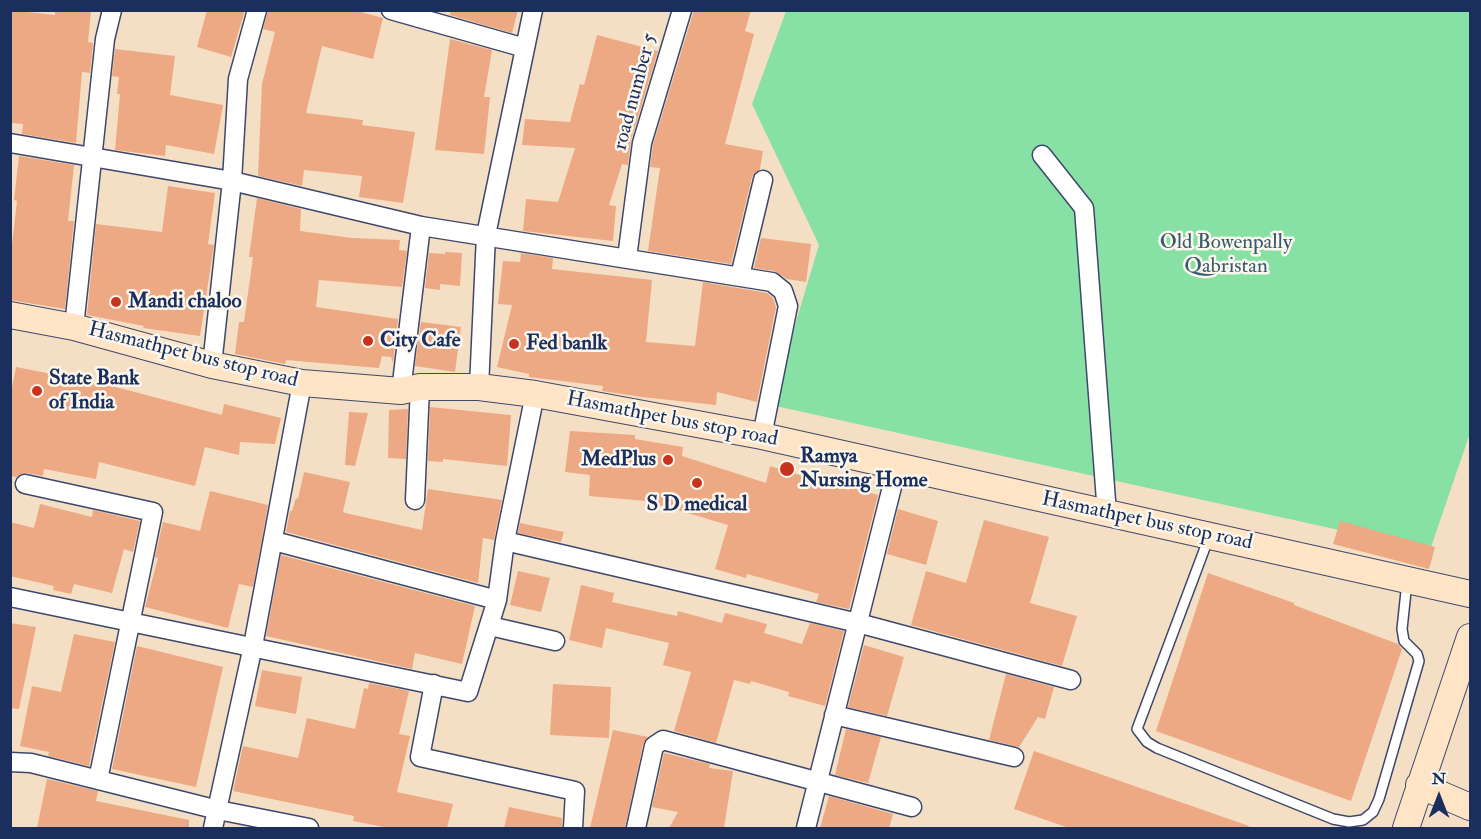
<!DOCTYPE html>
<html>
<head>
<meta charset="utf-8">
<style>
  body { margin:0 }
  #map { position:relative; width:1481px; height:839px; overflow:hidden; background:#f5dfc4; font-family:"IM FELL Double Pica",serif }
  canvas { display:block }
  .frame { position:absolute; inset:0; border:12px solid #1b2f5e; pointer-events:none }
  .north { position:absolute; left:1409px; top:767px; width:60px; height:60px; -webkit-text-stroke:4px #fbf7ec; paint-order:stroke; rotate:0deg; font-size:16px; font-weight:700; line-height:24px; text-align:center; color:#1b2f5e }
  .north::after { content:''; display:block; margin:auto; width:21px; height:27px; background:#1b2f5e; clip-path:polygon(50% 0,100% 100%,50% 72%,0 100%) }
</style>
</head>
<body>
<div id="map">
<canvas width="1481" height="839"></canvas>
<div class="frame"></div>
<div class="north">N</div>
</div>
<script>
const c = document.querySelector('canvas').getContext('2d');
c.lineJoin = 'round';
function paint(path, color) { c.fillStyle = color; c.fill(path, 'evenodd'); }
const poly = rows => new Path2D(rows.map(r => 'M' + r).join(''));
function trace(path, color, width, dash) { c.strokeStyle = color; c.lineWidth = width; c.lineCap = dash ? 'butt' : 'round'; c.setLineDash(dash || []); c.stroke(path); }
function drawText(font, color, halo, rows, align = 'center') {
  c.font = font + ' "IM FELL Double Pica",serif'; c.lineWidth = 5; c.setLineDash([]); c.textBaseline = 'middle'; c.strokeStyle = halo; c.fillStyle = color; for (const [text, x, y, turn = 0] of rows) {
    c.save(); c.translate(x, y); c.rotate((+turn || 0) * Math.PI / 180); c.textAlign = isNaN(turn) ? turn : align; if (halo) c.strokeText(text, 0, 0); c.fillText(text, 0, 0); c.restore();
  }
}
paint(poly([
  [786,11,1470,11,1470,433,1430,550,771,405,819,245,752,104]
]), '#87e0a4');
paint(poly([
  [10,10,55,15,55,10,91,10,88,42,93,43,90,73,82,72,76,143,22,134,23,124,10,123],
  [207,10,245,10,231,57,197,47],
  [268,10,354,10,383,18,373,59,322,46,306,113,363,120,362,125,415,132,403,203,359,197,362,176,304,170,302,186,258,176,262,84,275,32,263,29],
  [451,10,518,10,512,33,450,15],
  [694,10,751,10,745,31,754,34,725,144,763,151,760,169,752,177,731,264,648,251,660,168,650,167,653,145],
  [597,35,658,51,631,140,628,165,622,164,609,205,616,206,613,241,523,231,526,199,558,202,575,148,522,145,525,119,570,122,580,84,584,85],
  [450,39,492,50,484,97,490,97,484,154,435,150],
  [115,49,175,56,170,95,223,105,214,154,166,145,165,156,115,150,120,94,117,94,119,77,112,76],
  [19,156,74,165,68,221,74,221,65,309,10,300,10,262,17,201,14,200],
  [168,186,215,193,208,244,214,245,200,336,143,328,144,326,87,315,96,224,162,232],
  [257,198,301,209,300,231,352,238,400,240,399,250,407,251,402,287,319,280,316,307,398,319,393,363,391,357,382,356,379,368,286,360,285,364,235,354,239,322,244,322,253,257,249,257],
  [761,238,811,244,806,282,787,279,774,271,754,268],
  [445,252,462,253,460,286,440,284,440,290,425,288,429,253,445,254],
  [521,253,553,258,552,269,652,280,646,342,695,346,703,282,767,293,773,298,776,307,757,402,717,392,716,405,642,397,602,391,603,386,529,377,529,374,497,367,512,305,498,304,503,261,520,262],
  [421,322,461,327,455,372,415,366],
  [16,367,112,386,222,415,224,404,281,418,275,444,240,442,239,455,205,447,195,486,99,462,96,479,44,469,43,476,27,473,16,477,10,476,10,397],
  [430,407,511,415,507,466,443,459,443,462,428,461],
  [408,409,406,459,388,458,389,410],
  [349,412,368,413,355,466,345,465],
  [570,431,635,435,635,439,683,447,682,456,766,483,770,466,849,490,849,487,878,495,849,609,816,602,819,594,747,574,746,578,715,569,728,525,664,506,646,504,646,501,589,496,590,475,565,472],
  [304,472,350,482,343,511,345,513,422,530,428,489,502,500,494,540,483,538,478,583,286,532,290,511,292,511,296,498,298,499],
  [210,491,268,505,253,587,239,584,228,628,145,607,158,558,155,557,163,522,200,531],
  [40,504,92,517,93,510,140,521,133,552,124,549,112,593,74,584,71,594,53,590,54,586,10,576,10,522,34,528],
  [898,509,938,521,926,565,887,554],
  [984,520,1049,537,1030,603,1077,616,1062,666,911,625,926,571,966,583],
  [1340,521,1435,547,1429,569,1333,544],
  [520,523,564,532,561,542,518,533],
  [281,555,475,606,462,664,415,653,412,669,266,636],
  [518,571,550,578,541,612,510,605],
  [1208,573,1294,603,1294,605,1398,644,1402,649,1351,801,1156,731],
  [581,585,614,593,612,602,677,616,678,611,722,623,725,613,767,624,764,633,802,644,810,623,844,631,825,706,788,696,789,692,751,681,750,684,734,680,716,743,674,731,691,672,663,665,669,643,606,628,602,648,569,640],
  [10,623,36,627,19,709,10,708],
  [74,634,115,642,89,766,48,756,49,752,20,746,32,686,61,692],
  [864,645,904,657,887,716,848,707],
  [137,646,223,667,196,787,112,769],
  [262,670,302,677,296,714,255,706],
  [1006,674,1054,687,1045,719,1038,717,1019,747,989,740],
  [369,683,409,691,399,734,410,736,397,792,453,804,447,828,389,828,353,821,354,816,233,791,243,746,298,758,307,718,355,729,364,688,368,689],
  [553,684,611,687,609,738,550,735],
  [846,729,881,737,868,783,835,775],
  [613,730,648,737,643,744,625,828,590,828],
  [1034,751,1249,826,1248,828,1069,828,1014,809],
  [664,753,710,764,709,768,733,771,724,828,669,828,678,812,652,807],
  [47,779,98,791,96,801,189,820,189,828,37,828],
  [829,796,893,814,889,828,820,828],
  [509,807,562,818,562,828,504,828]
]), '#eda884');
const lane = poly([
  [1209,537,1137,729,1147,742,1157,748,1333,819,1349,822,1363,820,1373,812,1379,799,1419,661,1417,654,1404,641,1402,629,1407,582]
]);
const street = poly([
  [391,10,525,48],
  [10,143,232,181,421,226,772,282,783,291,788,306,762,436],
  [1042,155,1084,208,1107,514],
  [627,258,642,143,682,10],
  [740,276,763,180],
  [74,327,105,39,112,10],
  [212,365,232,181,238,79,257,10],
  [479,387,486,235,533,10],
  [401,391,421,226],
  [25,484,153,512,98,780],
  [415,500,420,387],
  [274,541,497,600],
  [505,541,858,623,1071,680],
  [10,597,468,692,497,600,505,541,535,394],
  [490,626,555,641],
  [434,684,420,757,575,791,573,828],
  [834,715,1014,757],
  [10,762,31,763,218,810,309,828],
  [213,828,253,646,302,383],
  [636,828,654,746,663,740,912,807],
  [806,828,897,467]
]);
const secondary = poly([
  [10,315,74,327,212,365,302,383,401,391,420,387,479,387,535,394,762,436,1470,594],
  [1419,785,1470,807],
  [1406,828,1470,637]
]);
trace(lane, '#3c496d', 12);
trace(street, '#3c496d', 21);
trace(secondary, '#3c496d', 28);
trace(lane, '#fff', 9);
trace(street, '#fff', 18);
trace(secondary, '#ffe4c6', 26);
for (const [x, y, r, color] of [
  [116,302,6,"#c8321e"],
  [368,341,6,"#c8321e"],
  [514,344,6,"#c8321e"],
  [37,391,6,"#c8321e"],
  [668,460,6,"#c8321e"],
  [787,469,8,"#c8321e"],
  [697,483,6,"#c8321e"]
]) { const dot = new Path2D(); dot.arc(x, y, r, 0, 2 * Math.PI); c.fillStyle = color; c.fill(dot); trace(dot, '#fbf7ec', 2); }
drawText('21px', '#1b2f5e', '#fbf7ec', [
  ["road number 5",636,92,-75],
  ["Hasmathpet bus stop road",193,356,14],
  ["Hasmathpet bus stop road",672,420,11],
  ["Hasmathpet bus stop road",1147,522,12]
]);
drawText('21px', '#365b70', '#fbf7ec', [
  ["Old Bowenpally",1226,243],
  ["Qabristan",1226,267]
]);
drawText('bold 21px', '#1b2f5e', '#fbf7ec', [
  ["Mandi chaloo",128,302],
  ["City Cafe",380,341],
  ["Fed banlk",526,344],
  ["State Bank",49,379],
  ["of India",49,403],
  ["Ramya",800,457],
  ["Nursing Home",800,481],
  ["MedPlus",656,460,"right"],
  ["S D medical",697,505,"center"]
], 'left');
</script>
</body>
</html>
